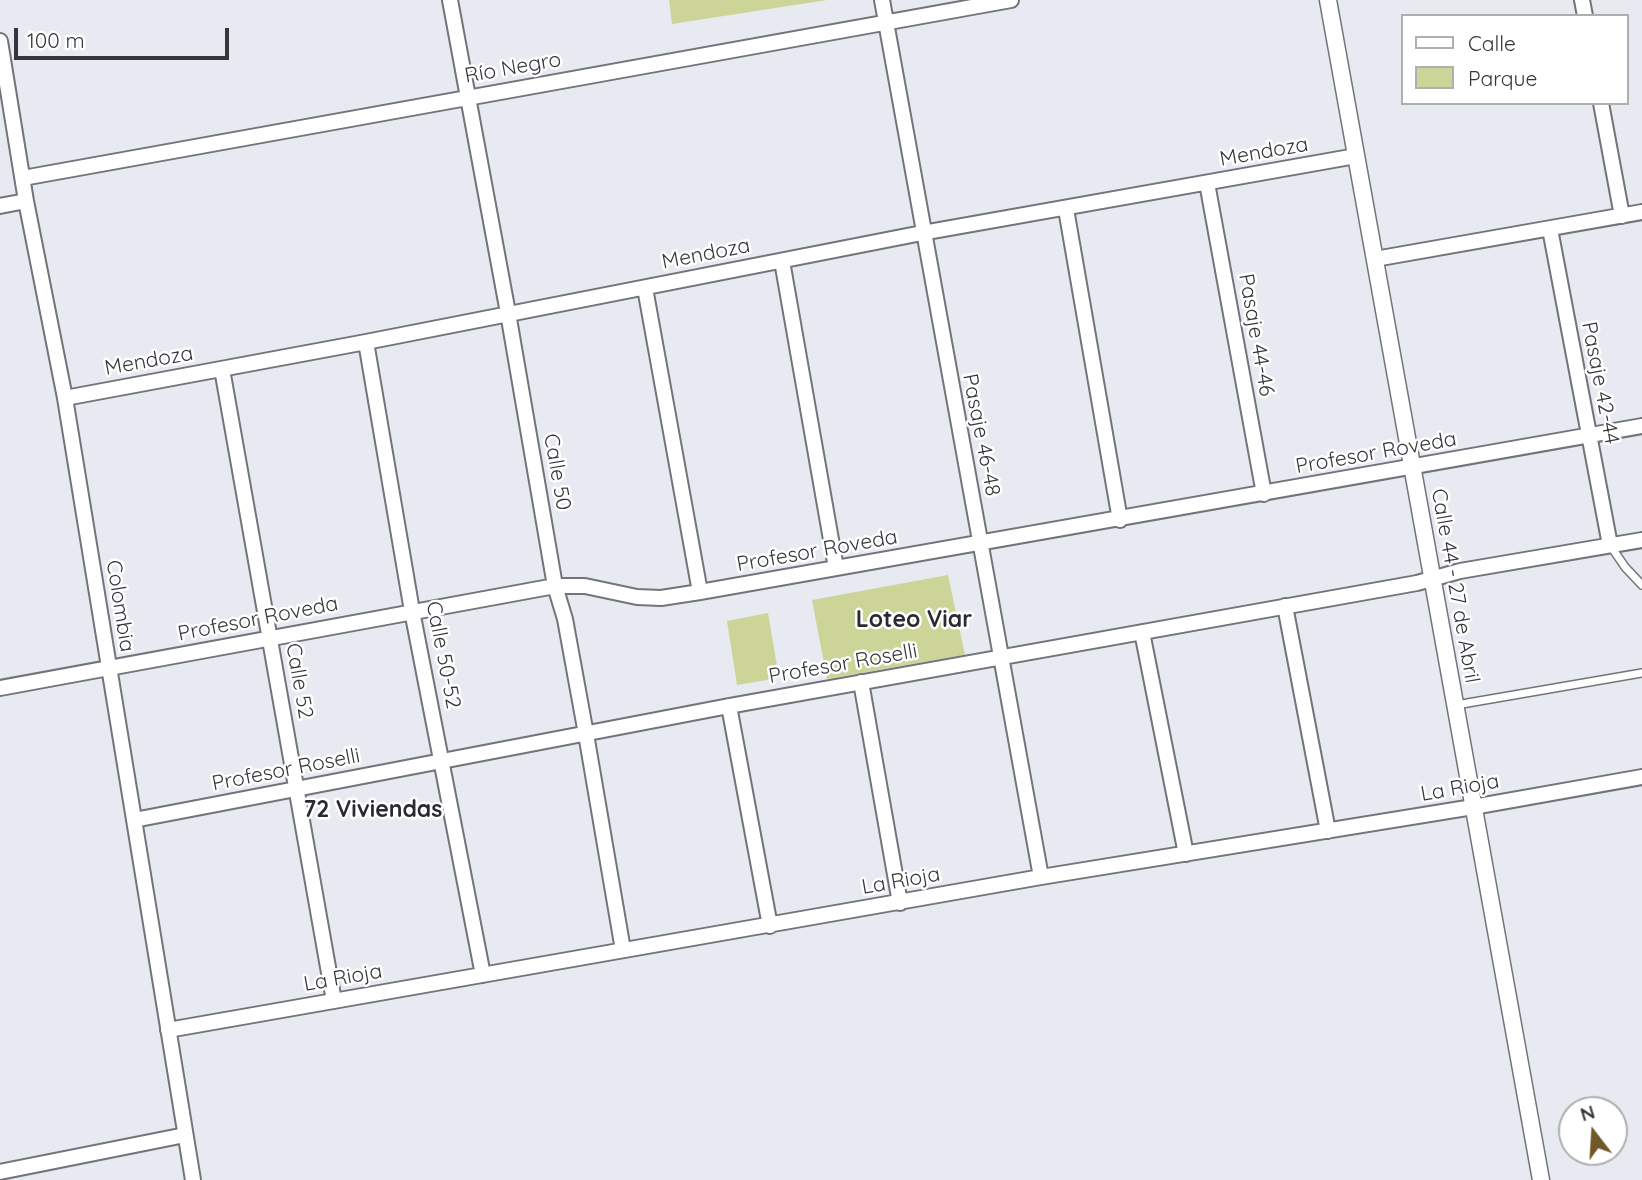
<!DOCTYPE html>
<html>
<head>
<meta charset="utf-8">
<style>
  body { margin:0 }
  #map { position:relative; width:1642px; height:1180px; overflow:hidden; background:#e8eaf2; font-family:Quicksand,sans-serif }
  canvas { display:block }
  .legend { position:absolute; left:1401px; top:14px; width:228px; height:91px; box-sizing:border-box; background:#fff; border:2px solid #aeafb0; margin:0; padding:9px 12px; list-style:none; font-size:21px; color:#353639 }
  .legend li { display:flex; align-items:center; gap:14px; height:35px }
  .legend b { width:35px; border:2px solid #aeafb0 }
  .north { position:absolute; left:1558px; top:1096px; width:70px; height:70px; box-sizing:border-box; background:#fff; border:2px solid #aeafb0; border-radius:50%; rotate:343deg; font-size:19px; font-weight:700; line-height:28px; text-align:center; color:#353639 }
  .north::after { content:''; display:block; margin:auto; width:24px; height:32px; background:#705828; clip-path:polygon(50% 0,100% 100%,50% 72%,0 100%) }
  .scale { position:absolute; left:14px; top:28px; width:215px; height:32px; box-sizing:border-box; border:4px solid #353639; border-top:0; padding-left:9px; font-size:21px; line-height:24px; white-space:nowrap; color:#353639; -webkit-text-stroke:5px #fff; paint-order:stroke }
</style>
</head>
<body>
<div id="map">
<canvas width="1642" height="1180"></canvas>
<ul class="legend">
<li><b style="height:9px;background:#fff"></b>Calle</li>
<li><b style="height:19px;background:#ccd497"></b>Parque</li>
</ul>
<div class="north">N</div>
<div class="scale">100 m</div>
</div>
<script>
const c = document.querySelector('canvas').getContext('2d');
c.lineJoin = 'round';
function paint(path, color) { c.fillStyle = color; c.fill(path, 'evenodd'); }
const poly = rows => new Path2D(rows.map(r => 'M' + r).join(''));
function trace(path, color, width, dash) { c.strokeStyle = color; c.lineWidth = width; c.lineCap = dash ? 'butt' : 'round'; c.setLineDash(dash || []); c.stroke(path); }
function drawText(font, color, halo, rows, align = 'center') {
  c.font = font + ' Quicksand,sans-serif'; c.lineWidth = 5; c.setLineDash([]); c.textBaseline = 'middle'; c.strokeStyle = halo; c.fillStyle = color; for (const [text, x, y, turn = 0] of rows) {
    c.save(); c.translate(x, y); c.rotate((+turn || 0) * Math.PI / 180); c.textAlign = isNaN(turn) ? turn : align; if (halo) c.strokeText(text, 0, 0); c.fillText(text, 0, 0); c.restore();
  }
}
paint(poly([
  [669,0,827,0,672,24],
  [948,575,965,655,827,679,812,600],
  [768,613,779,678,737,685,727,621]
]), '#ccd497');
const service = poly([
  [1610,545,1625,567,1642,585],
  [1456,705,1642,673]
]);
const minor = poly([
  [450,0,508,313,555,586,565,619,586,734,623,950],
  [882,0,1041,877],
  [1582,0,1585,16],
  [0,41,26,201,65,398,193,1180],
  [1601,103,1622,216],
  [23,178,1011,0],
  [1207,183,1264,494],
  [0,206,26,201],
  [1066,209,1120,520],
  [1550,229,1610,545],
  [1375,259,1642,212],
  [782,261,836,568],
  [645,288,700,592],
  [366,342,412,611,483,975],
  [222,369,334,1001],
  [65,398,366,342,922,233,1356,156],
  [1285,606,1328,831],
  [1142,632,1186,854],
  [861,682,900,903],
  [0,688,555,586,585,586,637,597,661,598,700,592,1642,426],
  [729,706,770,926],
  [134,820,729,706,1417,583,1460,571,1642,540],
  [168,1030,1041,877,1473,807,1642,777],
  [0,1172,185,1135]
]);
const tertiary = poly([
  [1328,0,1541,1180]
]);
trace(service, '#72747b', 10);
trace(minor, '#72747b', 18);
trace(tertiary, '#72747b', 19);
trace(service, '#fff', 7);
trace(minor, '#fff', 14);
trace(tertiary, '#fff', 16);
drawText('21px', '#353639', '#fff', [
  ["Río Negro",513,68,-10],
  ["Mendoza",1264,152,-10],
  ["Mendoza",706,254,-11],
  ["Pasaje 44-46",1256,335,80],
  ["Mendoza",149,361,-10],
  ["Pasaje 42-44",1600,383,79],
  ["Pasaje 46-48",981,435,79],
  ["Profesor Roveda",1376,453,-10],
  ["Calle 50",557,472,80],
  ["Profesor Roveda",817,551,-10],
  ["Calle 44 - 27 de Abril",1455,586,80],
  ["Colombia",120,606,81],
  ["Profesor Roveda",258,619,-11],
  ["Calle 50-52",443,655,79],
  ["Profesor Roselli",843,664,-10],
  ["Calle 52",299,681,80],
  ["Profesor Roselli",286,770,-11],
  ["La Rioja",1460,788,-10],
  ["La Rioja",901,881,-10],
  ["La Rioja",343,978,-10]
]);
drawText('bold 23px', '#2a2b31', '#fff', [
  ["Loteo Viar",914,620],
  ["72 Viviendas",373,810]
]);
</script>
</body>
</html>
